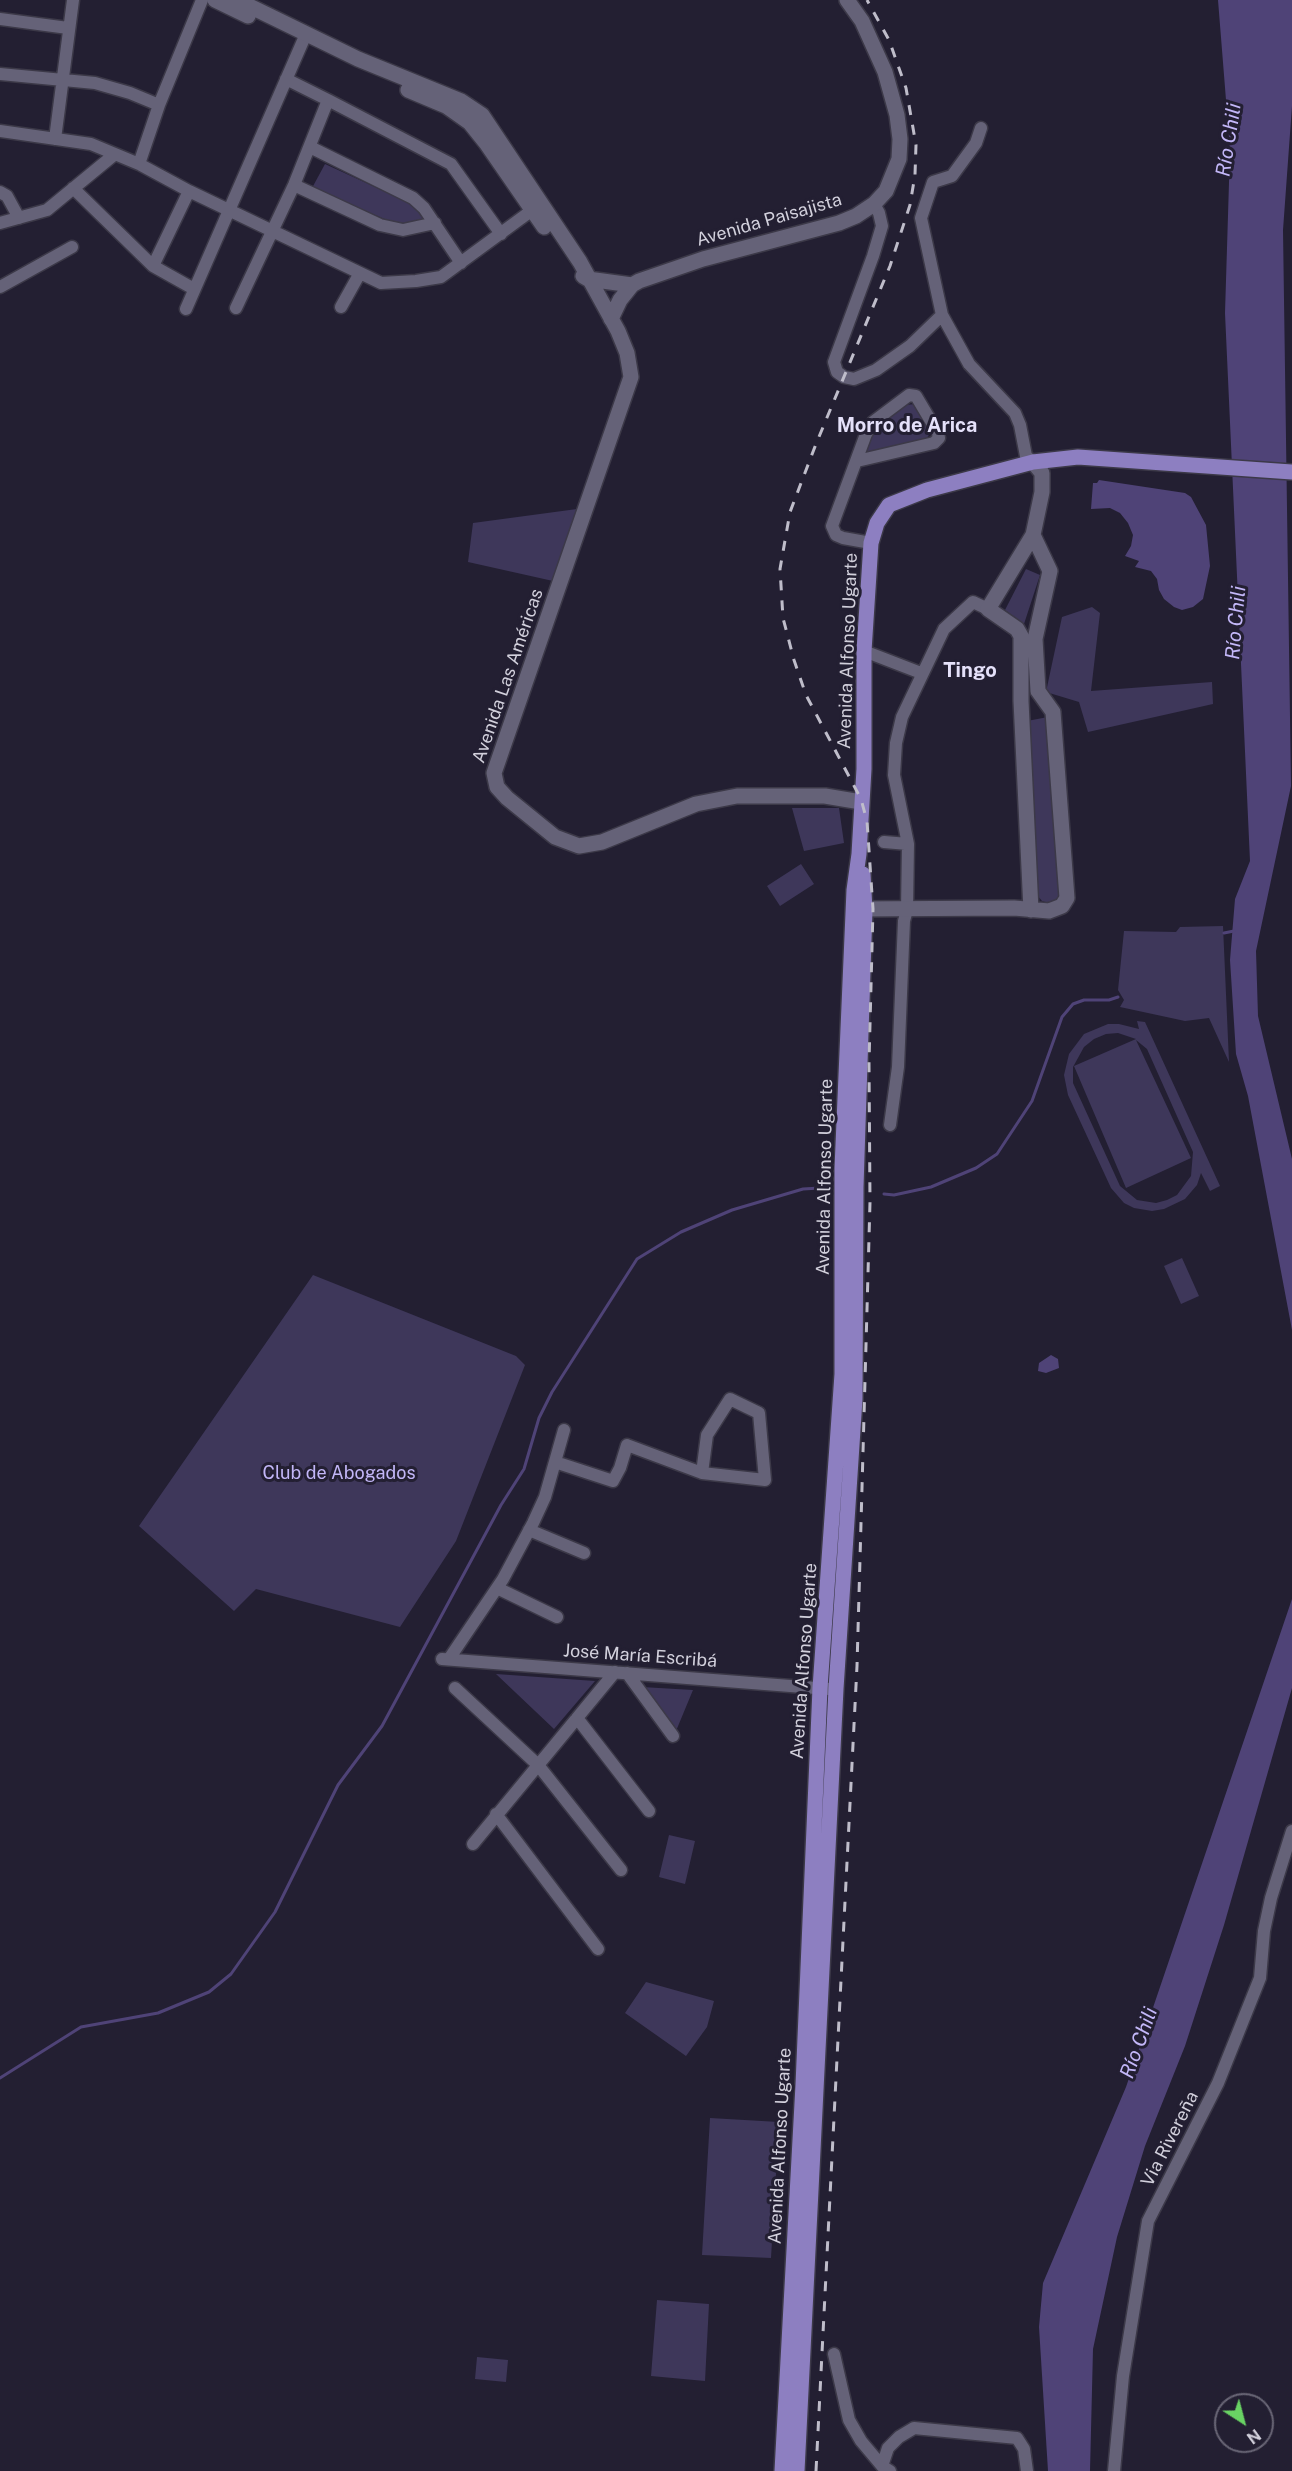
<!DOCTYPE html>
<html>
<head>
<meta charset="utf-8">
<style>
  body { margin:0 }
  #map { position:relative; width:1292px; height:2471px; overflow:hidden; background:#231f32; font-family:"Public Sans",sans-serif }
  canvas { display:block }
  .north { position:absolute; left:1214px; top:2393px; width:60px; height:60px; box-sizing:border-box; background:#231f32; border:2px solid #696676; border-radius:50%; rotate:144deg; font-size:16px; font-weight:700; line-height:24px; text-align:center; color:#d2d0dc }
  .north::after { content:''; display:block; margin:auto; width:21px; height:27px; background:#69d364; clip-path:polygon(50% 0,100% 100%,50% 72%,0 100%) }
</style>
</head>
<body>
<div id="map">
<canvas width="1292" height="2471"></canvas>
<div class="north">N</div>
</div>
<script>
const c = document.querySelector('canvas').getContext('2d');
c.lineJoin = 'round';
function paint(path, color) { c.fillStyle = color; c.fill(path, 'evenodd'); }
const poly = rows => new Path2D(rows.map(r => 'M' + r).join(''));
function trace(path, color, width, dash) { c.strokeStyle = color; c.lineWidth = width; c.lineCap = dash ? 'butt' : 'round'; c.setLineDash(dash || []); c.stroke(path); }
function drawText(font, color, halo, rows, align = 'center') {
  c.font = font + ' "Public Sans",sans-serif'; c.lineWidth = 6; c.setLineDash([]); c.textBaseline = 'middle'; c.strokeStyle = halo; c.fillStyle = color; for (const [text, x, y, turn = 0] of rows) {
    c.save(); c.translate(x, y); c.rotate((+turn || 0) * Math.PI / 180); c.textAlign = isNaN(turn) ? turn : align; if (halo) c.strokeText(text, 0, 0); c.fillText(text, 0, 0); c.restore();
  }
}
paint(poly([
  [325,164,412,204,429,223,403,227,312,188],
  [916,404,930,427,930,433,927,438,866,455,864,450,874,427,905,405],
  [577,509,553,581,468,562,473,523],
  [1026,569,1040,575,1024,624,1005,610],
  [1092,607,1100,613,1091,691,1212,682,1213,704,1088,732,1079,702,1046,692,1062,617],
  [1048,717,1060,894,1056,900,1049,903,1042,901,1037,895,1027,721],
  [792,808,839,808,844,843,804,851],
  [801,864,814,884,780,906,767,886],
  [1223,926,1229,1062,1209,1018,1185,1021,1120,1007,1124,1000,1118,990,1124,931,1176,932,1180,927],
  [1137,1021,1145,1022,1220,1186,1210,1191,1201,1173,1197,1185,1185,1199,1164,1209,1152,1211,1134,1208,1124,1203,1111,1188,1068,1095,1064,1075,1069,1054,1084,1034,1108,1024,1119,1024,1139,1029],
  [1118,1033,1136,1039,1074,1066,1126,1188,1191,1158,1136,1040,1147,1049,1193,1152,1191,1176,1177,1195,1167,1200,1156,1203,1137,1200,1120,1186,1073,1083,1073,1067,1084,1047,1094,1039,1106,1034],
  [1182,1258,1199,1296,1181,1304,1164,1266],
  [313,1275,516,1356,525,1365,456,1541,400,1627,256,1589,234,1611,139,1526],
  [496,1674,595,1681,554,1729],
  [642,1687,693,1690,676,1731],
  [669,1835,695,1841,685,1884,659,1877],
  [646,1982,714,2001,707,2027,686,2056,625,2013],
  [710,2118,779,2122,771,2258,702,2255],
  [657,2300,709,2304,705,2381,651,2376],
  [477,2357,508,2360,506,2382,475,2379]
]), '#3e375a');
paint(poly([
  [1218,0,1292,0,1292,106,1283,230,1291,786,1256,951,1258,1016,1292,1159,1292,1330,1248,1096,1236,1054,1230,960,1235,899,1250,861,1225,313,1230,150],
  [1099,480,1185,493,1191,497,1206,525,1210,566,1203,599,1193,607,1182,610,1174,607,1164,599,1159,590,1157,579,1151,571,1135,567,1139,561,1125,556,1131,546,1133,535,1128,523,1120,513,1110,508,1091,509,1093,483,1097,483],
  [1051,1355,1058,1359,1059,1368,1046,1373,1038,1371,1039,1363],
  [1292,1599,1292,1688,1224,1925,1185,2046,1145,2146,1117,2237,1093,2349,1090,2471,1048,2471,1039,2327,1043,2283,1126,2087]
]), '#4f4377');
trace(poly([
  [1224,933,1234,931],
  [884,1194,894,1195,931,1187,976,1168,997,1154,1032,1101,1062,1017,1073,1004,1084,1000,1109,1000,1118,997],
  [0,2078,81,2027,158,2013,209,1992,231,1974,275,1912,338,1785,382,1726,501,1505,524,1469,539,1418,552,1392,637,1259,681,1232,732,1210,803,1189,820,1188]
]), '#4f4377', 3);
const street = poly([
  [0,19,68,28],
  [0,74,95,83,130,93,159,105],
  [328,100,451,164,501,234],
  [981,128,976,143,952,176,933,182,921,218,942,315,969,364,1015,413,1020,425,1026,456,1033,462],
  [0,131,91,144,139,164,189,191,381,283,416,281,441,277,531,211],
  [55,139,73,0],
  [310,147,413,198,424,208,461,263],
  [139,164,159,105,202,0],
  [294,185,380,225,403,230,435,223],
  [73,188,153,266,194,289],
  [0,192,7,196,19,218],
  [874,204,879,213,882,226,873,256,834,362,837,372,844,377,854,379,876,370,910,346,942,315],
  [0,223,47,210,115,154],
  [153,266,189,191],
  [0,287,72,247],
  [341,307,360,273],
  [236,308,294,185,328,100,286,79],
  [186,309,306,34],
  [857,461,934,443,939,438,938,433,916,396,909,395,873,422,866,434,832,526,836,535,843,538,871,543],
  [864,651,921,673],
  [884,842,908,844],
  [890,1125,898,1067,904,921,907,910,908,844,894,775,896,743,902,717,944,629,973,602,988,609],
  [555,1462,613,1481,620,1468,627,1445,702,1473,765,1480,759,1413,730,1399,707,1435,702,1473],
  [529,1530,584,1553],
  [497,1588,557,1617],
  [442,1659,829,1689],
  [449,1659,503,1579,533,1523,545,1497,564,1430],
  [627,1673,673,1736],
  [455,1688,538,1765,621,1870],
  [577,1718,649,1811],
  [496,1814,598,1949],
  [473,1844,615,1672],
  [834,2354,849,2420,861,2441,882,2466,890,2471],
  [882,2466,888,2448,899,2437,914,2428,1017,2438,1024,2449,1027,2471],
  [1114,2471,1123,2376,1148,2221,1218,2083,1260,1978,1264,1931,1271,1898,1292,1831]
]);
const secondary = poly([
  [215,0,248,16],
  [237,0,358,59,461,101,482,115,580,262,618,331,627,353,631,377,494,773,497,787,507,798,555,837,579,846,602,842,696,804,737,796,825,796,861,802],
  [408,90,446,106,470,123,486,143,544,227],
  [583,276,588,279,632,285],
  [611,319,620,300,632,285,639,281,703,259,839,223,856,216,874,204,886,191,899,159,900,139,897,115,885,72,862,21,847,0],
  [854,909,1014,908,1049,911,1062,906,1067,898,1053,712,1038,691,1035,639,1050,571,1033,535],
  [1031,910,1021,701,1021,636,1017,629,988,609,1033,535,1042,492,1042,473,1033,462]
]);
const primary = poly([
  [782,2471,803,2085,820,1688,842,1374,842,1168,854,890,859,854,864,769,864,651,871,543,877,523,889,505,927,490,1033,462,1078,457,1292,472],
  [797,2471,836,1689,855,1399,856,1187,865,910,863,874]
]);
trace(street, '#3c3948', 15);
trace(secondary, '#3c3948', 18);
trace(primary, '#3c3948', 18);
trace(street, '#656278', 12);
trace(secondary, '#656278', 15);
trace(primary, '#8d7fc1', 15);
trace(poly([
  [816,2471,857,1666,870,1202,869,1063,873,909,867,821,861,799,806,695,794,660,783,618,780,569,790,512,816,444,890,266,910,205,915,175,916,145,906,88,889,40,867,0]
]), '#bfbdca', 3, [10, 10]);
drawText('18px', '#d2d0dc', '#231f32', [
  ["Avenida Paisajista",769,220,-16],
  ["Avenida Alfonso Ugarte",848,651,-88],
  ["Avenida Las Américas",508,676,-71],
  ["Avenida Alfonso Ugarte",825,1177,-89],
  ["José María Escribá",640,1656,4],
  ["Avenida Alfonso Ugarte",804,1661,-86],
  ["Via Rivereña",1170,2139,-63],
  ["Avenida Alfonso Ugarte",780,2146,-87]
]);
drawText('18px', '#c2b6f7', '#231f32', [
  ["Club de Abogados",339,1473]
]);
drawText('italic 20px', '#c3b7f8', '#231f32', [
  ["Río Chili",1229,140,-81],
  ["Río Chili",1236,623,-85],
  ["Río Chili",1139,2043,-70]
]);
drawText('bold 20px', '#e5e1fa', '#231f32', [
  ["Morro de Arica",907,426],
  ["Tingo",970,671]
]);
</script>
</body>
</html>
